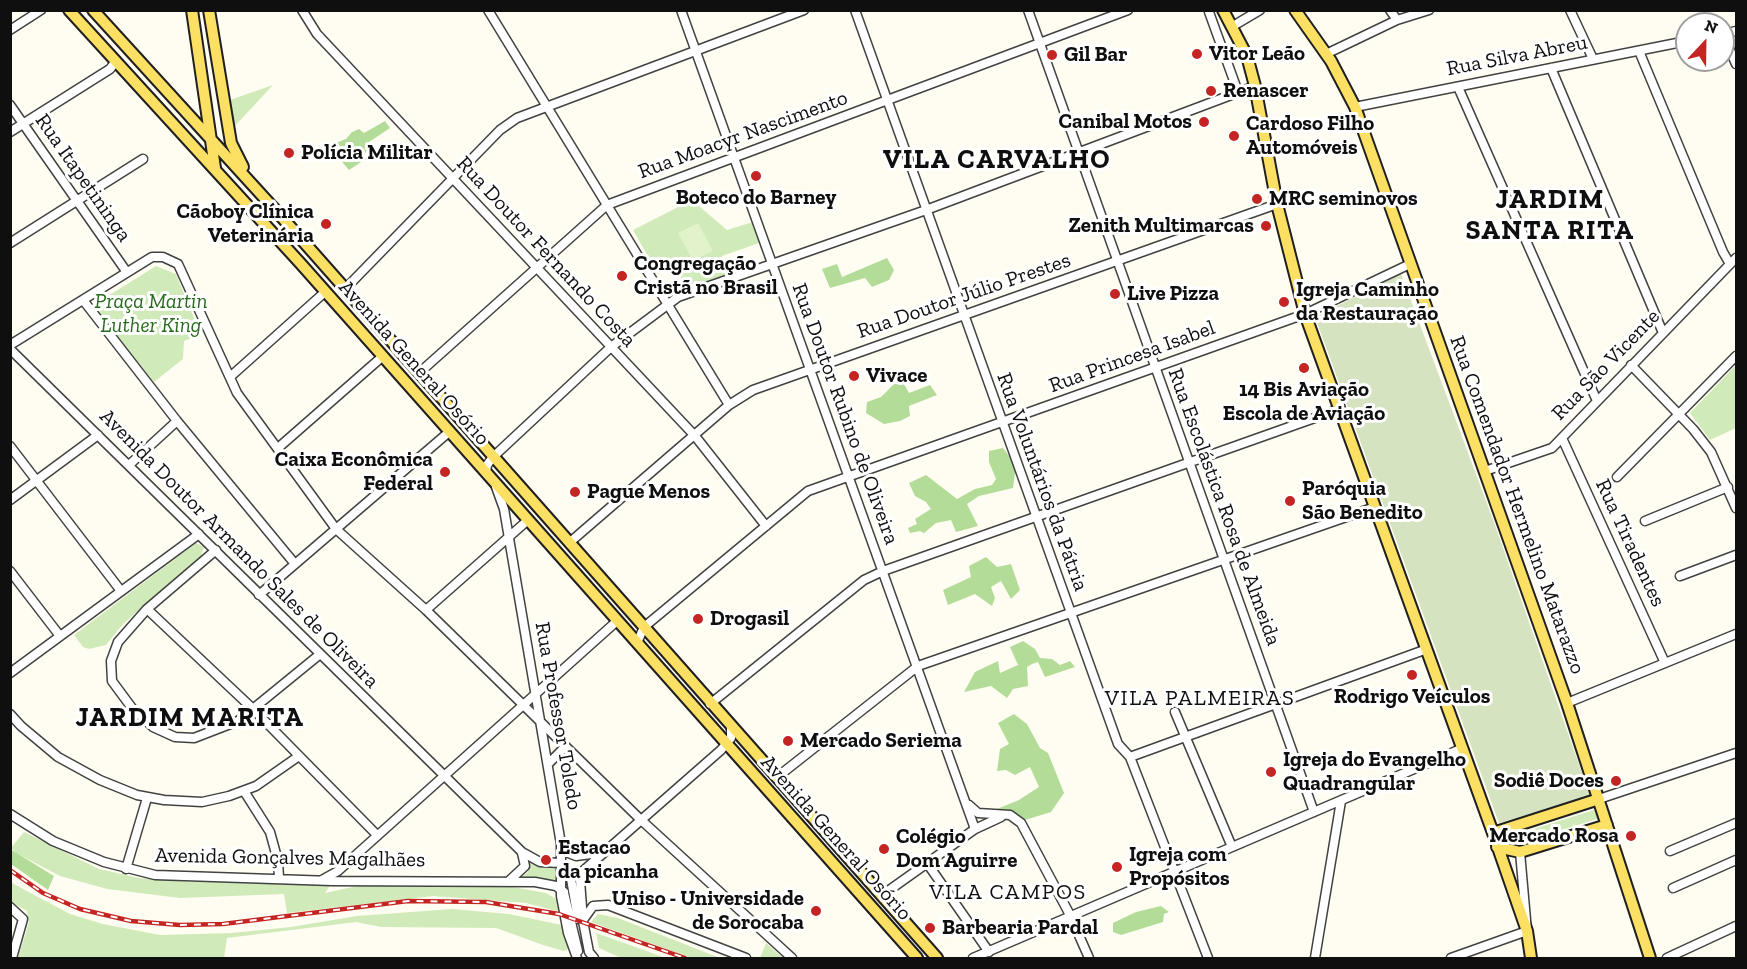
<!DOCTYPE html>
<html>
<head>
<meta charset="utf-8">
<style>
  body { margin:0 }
  #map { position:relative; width:1747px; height:969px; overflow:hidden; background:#fffdf1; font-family:"Zilla Slab",serif }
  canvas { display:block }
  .frame { position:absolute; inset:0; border:12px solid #0f0f0f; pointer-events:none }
  .north { position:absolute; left:1675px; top:12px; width:60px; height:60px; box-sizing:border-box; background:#fff; border:2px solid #9f9f9f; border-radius:50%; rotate:22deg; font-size:16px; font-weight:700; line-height:24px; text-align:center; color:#0f0f0f }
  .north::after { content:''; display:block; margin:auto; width:21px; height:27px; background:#c42422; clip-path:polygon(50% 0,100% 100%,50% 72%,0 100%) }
</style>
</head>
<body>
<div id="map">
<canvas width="1747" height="969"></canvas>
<div class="frame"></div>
<div class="north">N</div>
</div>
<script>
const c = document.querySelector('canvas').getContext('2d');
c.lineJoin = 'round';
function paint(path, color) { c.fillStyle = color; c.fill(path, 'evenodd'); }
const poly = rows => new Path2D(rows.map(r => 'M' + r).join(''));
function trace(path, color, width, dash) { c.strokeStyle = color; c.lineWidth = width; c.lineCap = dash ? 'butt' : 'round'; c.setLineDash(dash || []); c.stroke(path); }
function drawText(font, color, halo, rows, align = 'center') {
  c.font = font + ' "Zilla Slab",serif'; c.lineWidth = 6; c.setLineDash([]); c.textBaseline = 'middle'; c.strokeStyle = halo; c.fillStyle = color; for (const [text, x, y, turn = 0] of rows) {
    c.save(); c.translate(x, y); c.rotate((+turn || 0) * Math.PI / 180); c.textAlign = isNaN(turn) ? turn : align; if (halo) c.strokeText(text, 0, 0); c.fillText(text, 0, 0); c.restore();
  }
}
paint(poly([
  [273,85,233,128,230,100],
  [692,200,727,230,753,222,762,242,722,256,728,274,687,289,674,265,658,274,633,230],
  [156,266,176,274,201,335,184,341,183,359,154,382,95,308,95,304],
  [1736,365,1736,428,1710,440,1690,413],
  [196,543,204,547,201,556,123,624,106,645,89,649,83,647,74,635],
  [1594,810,1599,810,1600,818,1597,819,1517,844,1509,841,1510,837,1515,835],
  [24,832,99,869,139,878,191,882,325,883,329,887,325,893,357,886,513,887,546,893,556,899,561,912,526,903,433,896,287,913,284,894,180,898,107,889,60,876,16,853,11,848],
  [529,860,556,867,558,881,522,877,528,872],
  [10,882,70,914,103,924,160,935,232,933,291,927,357,916,452,909,509,914,562,925,568,949,564,951,543,945,496,928,381,927,356,922,227,938,224,958,18,958,29,922,27,911,11,902],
  [598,914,618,918,720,958,691,958,591,922],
  [596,933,666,958,621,958,599,948],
  [766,943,783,958,760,958]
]), '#d0ebb9');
paint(poly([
  [385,121,390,128,366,144,368,149,363,156,364,160,349,170,331,149,333,144,346,139,352,132,359,129,364,133],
  [887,258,894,270,889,280,872,287,865,278,830,288,822,269,837,264,842,277],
  [894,384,904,384,909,393,930,385,937,395,909,406,910,416,900,421,884,424,866,413,867,402,881,397],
  [1003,448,1016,465,1013,488,979,496,967,504,978,526,956,532,951,520,936,523,924,533,920,531,910,533,908,528,917,524,915,519,931,509,926,502,915,496,909,483,926,475,957,499,975,489,992,485,996,479,989,462,989,451],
  [986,557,997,567,1011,564,1020,590,1011,599,1001,581,991,587,995,598,992,606,975,594,948,605,943,590,971,577,969,566],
  [1023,641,1035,649,1040,658,1052,659,1060,665,1070,661,1075,667,1045,677,1038,662,1032,664,1027,667,1028,686,1013,689,1007,698,991,686,964,692,975,672,998,661,1000,673,1018,665,1010,647],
  [1014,714,1027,724,1040,748,1048,753,1064,793,1051,812,1025,820,997,809,1019,800,1039,787,1030,767,1015,775,1006,770,997,771,1000,749,1009,744,998,723],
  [10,849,54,876,48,890,11,864],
  [1161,906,1169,912,1164,914,1163,922,1121,935,1113,932,1113,923,1136,912]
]), '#b3dc98');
paint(poly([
  [1401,274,1495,525,1590,796,1499,823,1315,317]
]), '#d5e3c1');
paint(poly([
  [698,223,713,251,693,261,678,233]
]), '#e2f2cb');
const minor = poly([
  [302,10,317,34,695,436,766,526],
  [488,10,729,405],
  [681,10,975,829],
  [855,10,1118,744,1130,757,1208,958],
  [1028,10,1314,812],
  [1390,10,1397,20],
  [1570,10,1593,59],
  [1209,12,1238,92],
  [1233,26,1260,10],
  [10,30,41,10],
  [1723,34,1736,64],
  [1723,34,1736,31],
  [1639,51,1723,252,1730,264],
  [1326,54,1397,20,1429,10],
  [1551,68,1663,333],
  [1458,87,1597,401],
  [10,105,126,271],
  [1355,107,1687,41],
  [10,132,110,69,116,61],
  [10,243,143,159],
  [345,289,500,130,517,118,804,10],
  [83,300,177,421,295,564],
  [10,345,152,257,163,257,178,264,237,393,336,529,426,610,640,819,792,958],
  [10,349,522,852,540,862,560,863],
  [1631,365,1693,429,1711,452,1736,508],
  [419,373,607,205,1128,10],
  [230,377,325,292],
  [1562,438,1665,663],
  [10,446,121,591],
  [278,448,383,356],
  [129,465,177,421],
  [1485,471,1552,448,1736,258],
  [486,473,487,465,493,457,611,347,678,297,926,210,1255,86],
  [1617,477,1736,356],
  [496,487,504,509,561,844,561,896,568,933,577,958],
  [10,500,98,435],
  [1645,521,1728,487],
  [569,543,729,405,753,390,1277,204],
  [216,550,147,609,118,642,111,661,112,681,132,708,153,727,175,737,194,738,238,721,319,655],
  [10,571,60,636],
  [1680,576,1736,555],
  [259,595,449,432],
  [147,609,253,709,377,835],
  [426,610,528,520],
  [637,643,644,627,808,491,1305,314,1410,264],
  [10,673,199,534],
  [1567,703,1736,634],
  [710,704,864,580,883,571,1340,409],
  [1175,712,1232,847],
  [10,714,21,726,58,757,100,780,137,795,164,800,202,802,229,796,256,786,299,756],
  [1130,757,1427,649],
  [548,764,565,747],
  [776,778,918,666,1375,507],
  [244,791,270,832,278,861,279,878],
  [1599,799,1736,753],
  [969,805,978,813,1010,815,1021,823,1070,915,1089,958],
  [10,814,53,841,104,862,155,875,332,881,535,882,556,886,564,892],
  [561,844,566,852,576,856,599,853],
  [1670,851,1736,823],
  [560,863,570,873,578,919],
  [927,863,989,952],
  [126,869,147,798],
  [322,880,338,871,617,621],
  [510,880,525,866,522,853],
  [1673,888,1736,860],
  [564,893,578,951],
  [881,896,975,829,1001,817],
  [10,907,23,919,12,958],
  [583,920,593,906,608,905,746,958],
  [594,958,589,952,583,921,580,880,583,871,721,750,731,738,731,728],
  [973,958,1463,748],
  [1315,958,1341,801],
  [1451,958,1527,931,1520,852],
  [1667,958,1736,926]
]);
const major = poly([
  [69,10,301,264,917,958],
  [93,10,279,214,937,958],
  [192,10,215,168],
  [209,10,231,143,243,167],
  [1223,10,1247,56,1255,86,1277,204,1305,314,1493,833,1527,931,1531,958],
  [1295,10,1331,61,1355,107,1567,703,1650,958],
  [1493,833,1599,799],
  [1497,847,1520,852,1607,825]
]);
trace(minor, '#424242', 11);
trace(major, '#202020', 14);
trace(minor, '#fff', 8);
trace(major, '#fce064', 10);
const rail = poly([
  [10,870,43,893,80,909,131,921,180,925,223,924,408,901,486,902,559,914,685,958]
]);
trace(rail, '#c42422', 4.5);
trace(rail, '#fff', 2, [7]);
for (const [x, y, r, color] of [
  [1197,54,6,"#c42422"],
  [1052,55,6,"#c42422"],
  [1211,91,6,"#c42422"],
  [1204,122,6,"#c42422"],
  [1234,136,6,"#c42422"],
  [289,153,6,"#c42422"],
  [756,176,6,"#c42422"],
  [1257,199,6,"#c42422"],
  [326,224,6,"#c42422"],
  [1266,226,6,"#c42422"],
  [622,276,6,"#c42422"],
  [1115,294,6,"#c42422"],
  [1284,302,6,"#c42422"],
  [1304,368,6,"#c42422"],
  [854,376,6,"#c42422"],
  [445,472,6,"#c42422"],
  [575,492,6,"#c42422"],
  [1290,501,6,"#c42422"],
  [698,619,6,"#c42422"],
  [1412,675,6,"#c42422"],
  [788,741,6,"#c42422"],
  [1271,772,6,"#c42422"],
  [1616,781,6,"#c42422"],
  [1631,836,6,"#c42422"],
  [884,849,6,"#c42422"],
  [546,860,6,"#c42422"],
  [1117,867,6,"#c42422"],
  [816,911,6,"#c42422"],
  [930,928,6,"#c42422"]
]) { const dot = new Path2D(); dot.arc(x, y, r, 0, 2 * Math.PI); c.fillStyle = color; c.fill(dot); trace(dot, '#fff', 2); }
drawText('bold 21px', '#0f0f0f', '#fff', [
  ["Vitor Leão",1209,54],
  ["Gil Bar",1064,55],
  ["Renascer",1223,91],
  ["Canibal Motos",1192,122,"right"],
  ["Cardoso Filho",1246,124],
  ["Automóveis",1246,148],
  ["Polícia Militar",301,153],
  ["Boteco do Barney",756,198,"center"],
  ["MRC seminovos",1269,199],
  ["Cãoboy Clínica",314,212,"right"],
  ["Veterinária",314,236,"right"],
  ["Zenith Multimarcas",1254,226,"right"],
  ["Congregação",634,264],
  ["Cristã no Brasil",634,288],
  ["Igreja Caminho",1296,290],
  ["da Restauração",1296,314],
  ["Live Pizza",1127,294],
  ["Vivace",866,376],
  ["14 Bis Aviação",1304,390,"center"],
  ["Escola de Aviação",1304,414,"center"],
  ["Caixa Econômica",433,460,"right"],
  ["Federal",433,484,"right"],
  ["Paróquia",1302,489],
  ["São Benedito",1302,513],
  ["Pague Menos",587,492],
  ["Drogasil",710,619],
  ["Rodrigo Veículos",1412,697,"center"],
  ["Mercado Seriema",800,741],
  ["Igreja do Evangelho",1283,760],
  ["Quadrangular",1283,784],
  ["Sodiê Doces",1604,781,"right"],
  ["Mercado Rosa",1619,836,"right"],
  ["Colégio",896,837],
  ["Dom Aguirre",896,861],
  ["Estacao",558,848],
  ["da picanha",558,872],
  ["Igreja com",1129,855],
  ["Propósitos",1129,879],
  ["Uniso - Universidade",804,899,"right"],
  ["de Sorocaba",804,923,"right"],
  ["Barbearia Pardal",942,928]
], 'left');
drawText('21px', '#0f0f0f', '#fff', [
  ["Rua Silva Abreu",1517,56,-11],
  ["Rua Moacyr Nascimento",743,135,-20],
  ["Rua Itapetininga",83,178,55],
  ["Rua Doutor Fernando Costa",546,252,47],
  ["Rua Doutor Júlio Prestes",964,296,-19],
  ["Rua Princesa Isabel",1132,357,-20],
  ["Avenida General Osório",414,363,48],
  ["Rua São Vicente",1606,365,-46],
  ["Rua Doutor Rubino de Oliveira",845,414,70],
  ["Rua Voluntários da Pátria",1042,482,70],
  ["Rua Comendador Hermelino Matarazzo",1517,505,70],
  ["Rua Escolástica Rosa de Almeida",1224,507,70],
  ["Rua Tiradentes",1630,543,65],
  ["Avenida Doutor Armando Sales de Oliveira",239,549,45],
  ["Rua Professor Toledo",558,716,80],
  ["Avenida General Osório",836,838,48],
  ["Avenida Gonçalves Magalhães",290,858,1]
]);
drawText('italic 21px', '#286a1d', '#fff', [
  ["Praça Martin",151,302],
  ["Luther King",151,326]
]);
c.letterSpacing = '1.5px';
drawText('22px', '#0f0f0f', '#fff', [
  ["VILA PALMEIRAS",1200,699],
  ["VILA CAMPOS",1008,893]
]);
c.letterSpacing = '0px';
c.letterSpacing = '1.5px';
drawText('bold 27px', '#0f0f0f', '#fff', [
  ["VILA CARVALHO",997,160],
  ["JARDIM",1550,200],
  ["SANTA RITA",1550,231],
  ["JARDIM MARITA",190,718]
]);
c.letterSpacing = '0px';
</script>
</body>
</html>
